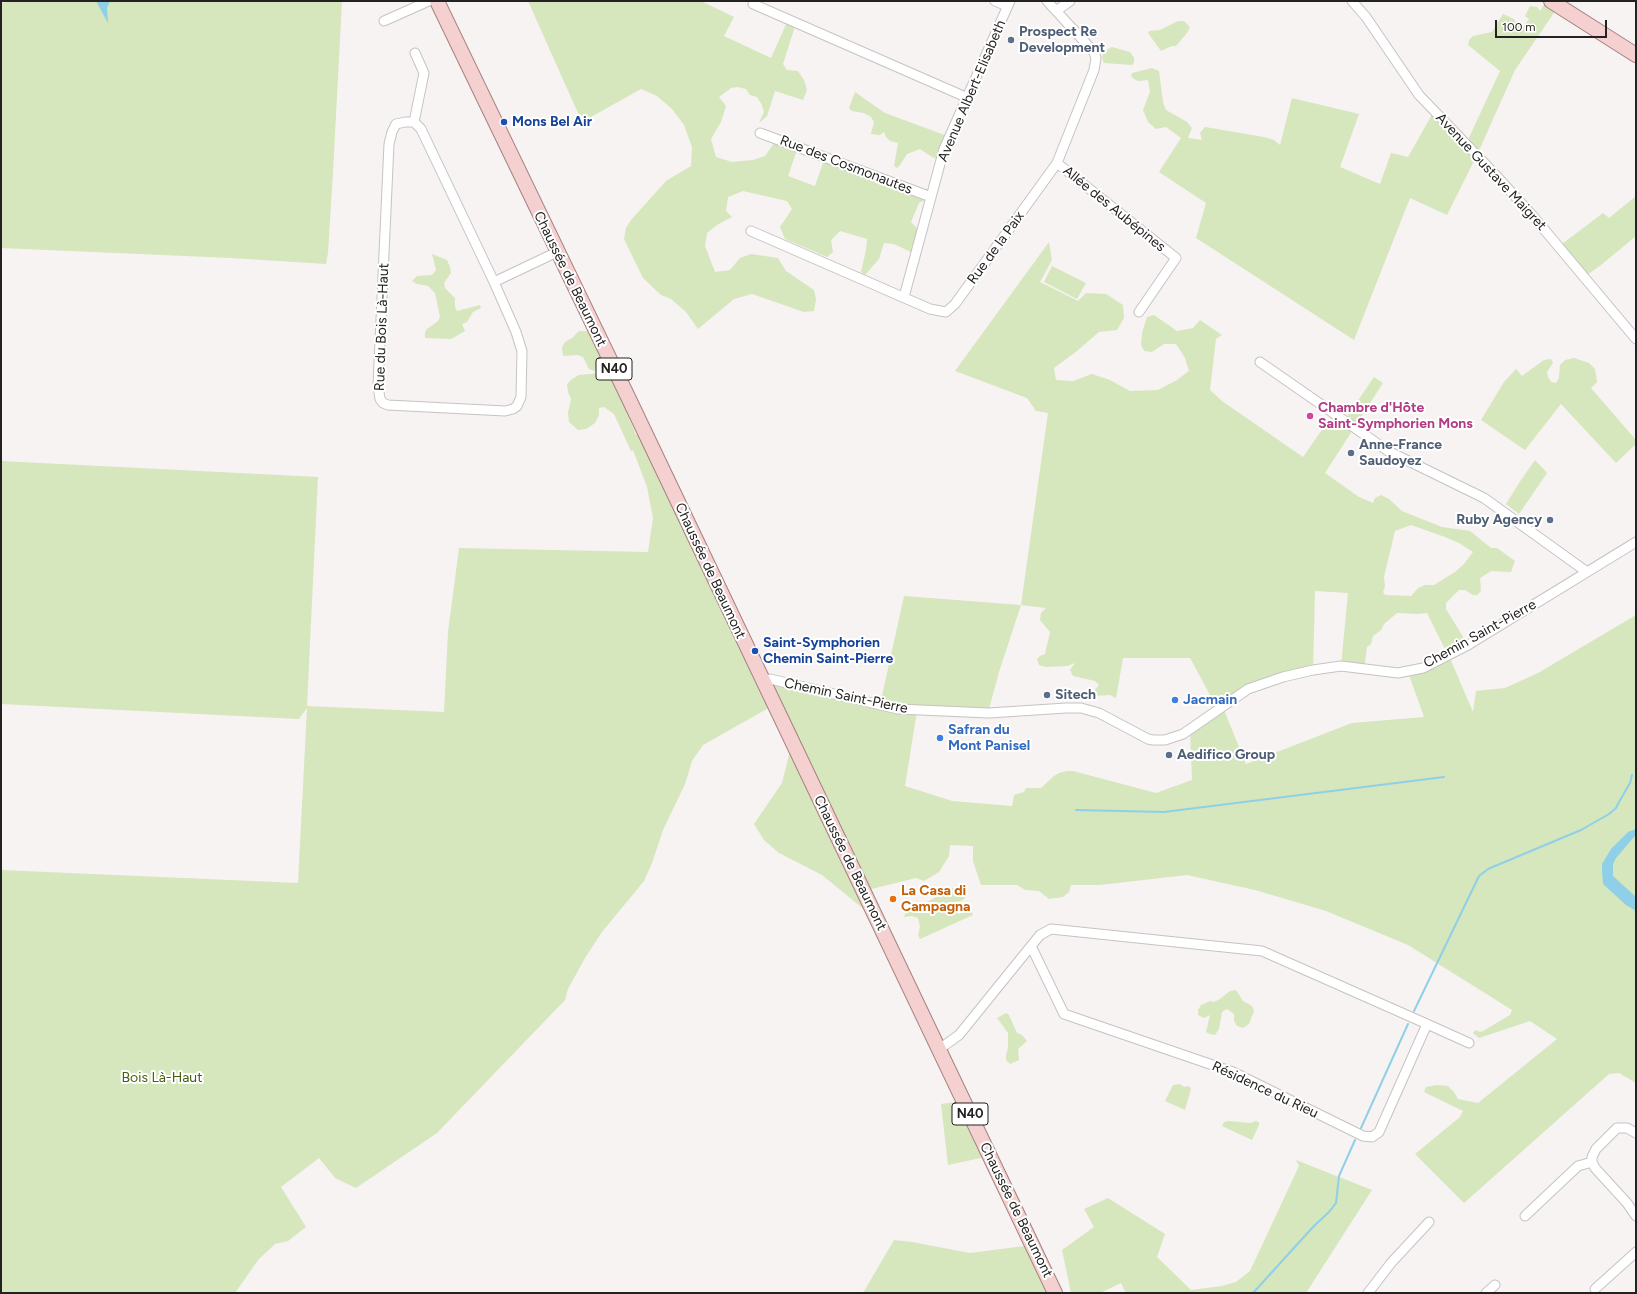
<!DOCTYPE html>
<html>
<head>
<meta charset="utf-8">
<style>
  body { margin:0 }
  #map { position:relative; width:1637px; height:1294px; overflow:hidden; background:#f6f3f2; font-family:Figtree,sans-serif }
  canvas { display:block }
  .frame { position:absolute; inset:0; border:2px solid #232221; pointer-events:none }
  .scale { position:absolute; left:1495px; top:20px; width:112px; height:18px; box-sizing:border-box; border:2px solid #232221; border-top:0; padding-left:5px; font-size:12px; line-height:14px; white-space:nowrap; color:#232221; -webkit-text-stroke:3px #fff; paint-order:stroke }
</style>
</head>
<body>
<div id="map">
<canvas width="1637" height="1294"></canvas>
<div class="frame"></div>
<div class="scale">100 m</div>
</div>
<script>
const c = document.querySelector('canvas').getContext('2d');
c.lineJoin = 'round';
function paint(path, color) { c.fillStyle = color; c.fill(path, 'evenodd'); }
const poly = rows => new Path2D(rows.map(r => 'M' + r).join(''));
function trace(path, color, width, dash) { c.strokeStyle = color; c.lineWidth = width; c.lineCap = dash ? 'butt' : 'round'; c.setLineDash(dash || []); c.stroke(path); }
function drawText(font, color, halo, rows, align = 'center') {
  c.font = font + ' Figtree,sans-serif'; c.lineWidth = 4; c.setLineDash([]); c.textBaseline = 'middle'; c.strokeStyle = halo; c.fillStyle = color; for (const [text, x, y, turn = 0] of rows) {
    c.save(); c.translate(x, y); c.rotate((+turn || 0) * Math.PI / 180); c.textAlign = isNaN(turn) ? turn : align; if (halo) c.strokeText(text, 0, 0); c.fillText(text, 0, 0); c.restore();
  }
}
paint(poly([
  [12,1,342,1,333,172,328,253,326,264,231,258,1,248,1,3],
  [528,1,701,1,734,17,724,36,771,58,788,20,796,23,783,64,787,70,798,71,804,80,807,90,803,100,775,91,767,116,759,123,764,112,762,105,757,97,750,95,746,89,737,87,731,88,719,97,726,106,721,122,711,139,716,157,732,162,753,160,765,156,777,139,798,147,788,176,815,186,825,157,931,197,919,203,911,222,921,232,915,254,894,244,884,243,879,259,865,275,861,272,866,250,867,239,840,231,831,240,833,252,827,257,785,239,780,227,792,209,787,201,743,191,728,197,726,211,732,217,717,225,707,233,705,246,715,272,730,270,740,258,751,254,778,258,786,271,814,290,816,299,814,311,804,312,752,294,734,299,698,329,686,312,671,299,661,295,643,278,624,239,626,228,631,220,666,181,691,166,692,147,684,125,672,109,657,96,641,89,582,122],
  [1546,1,1562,1,1515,70,1477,155,1447,215,1410,198,1354,340,1196,238,1206,203,1159,172,1181,138,1166,127,1156,129,1148,122,1143,110,1150,92,1148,80,1138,81,1134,79,1131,76,1132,73,1152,68,1159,71,1163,102,1166,110,1187,122,1192,128,1188,138,1202,140,1200,133,1205,127,1264,137,1274,140,1280,145,1292,98,1359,114,1340,167,1380,184,1391,153,1408,157,1434,111,1466,144,1500,71,1468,45,1469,40,1473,36,1492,32,1503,14,1514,19,1516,23,1523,27,1529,19,1525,16,1530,6,1537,7,1540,11],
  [1178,21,1184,21,1190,27,1187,33,1176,46,1172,46,1161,51,1148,33,1149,31,1160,30],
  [1112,47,1130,52,1134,58,1134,63,1132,65,1104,63,1102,58,1103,52],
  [855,92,885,113,950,137,941,160,932,157,920,149,907,154,900,165,897,168,894,166,898,143,890,141,886,137,884,132,880,135,871,134,874,122,871,117,864,113,852,111,849,108],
  [1636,196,1636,236,1601,265,1587,275,1562,244,1603,213,1609,218],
  [1049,242,1052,260,1040,282,1078,301,1086,293,1106,294,1123,305,1124,318,1117,330,1099,332,1077,351,1054,368,1056,380,1073,381,1092,374,1110,380,1130,391,1158,390,1177,380,1189,371,1185,358,1176,344,1164,344,1152,352,1144,351,1141,345,1142,333,1147,317,1154,315,1177,331,1193,328,1200,320,1222,335,1216,339,1210,390,1222,401,1303,457,1333,414,1344,421,1374,377,1383,383,1325,473,1359,497,1373,503,1375,498,1381,495,1389,499,1402,511,1442,527,1470,531,1491,548,1497,548,1515,561,1511,572,1491,571,1480,578,1481,591,1477,595,1473,595,1465,590,1459,590,1446,603,1446,609,1468,645,1449,656,1473,712,1476,691,1505,688,1538,673,1636,615,1636,1083,1619,1073,1609,1074,1464,1203,1415,1154,1460,1117,1463,1111,1424,1092,1426,1087,1436,1085,1448,1086,1454,1092,1458,1099,1478,1103,1557,1039,1530,1021,1479,1038,1473,1033,1476,1030,1480,1032,1483,1031,1510,1015,1512,1010,1408,945,1326,911,1255,890,1187,875,1100,885,1071,885,1069,892,1063,897,1049,899,1039,891,1025,890,1017,885,981,885,973,861,973,846,950,845,949,856,939,872,924,881,916,878,863,891,877,920,822,875,779,853,764,840,754,824,782,783,792,743,774,705,703,745,692,761,685,784,663,830,652,863,644,881,602,932,585,958,568,989,565,1000,437,1133,356,1188,335,1178,319,1158,281,1187,306,1227,288,1241,275,1244,258,1260,235,1293,1,1293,1,870,298,883,307,708,299,719,1,704,1,461,318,477,307,706,444,712,448,632,459,548,648,552,653,518,647,487,633,450,631,451,614,414,604,407,599,408,599,415,595,423,586,429,578,430,569,422,568,413,571,399,568,392,567,384,572,379,579,375,600,373,589,369,583,357,578,355,563,356,562,347,565,342,572,338,579,331,592,331,636,435,643,430,762,680,880,705,904,596,1021,605,1048,413,1036,411,1027,398,955,371],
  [1411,525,1445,537,1459,543,1473,552,1464,564,1455,572,1434,585,1425,585,1418,588,1411,596,1385,595,1383,592,1385,587,1384,577,1395,531],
  [1315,591,1348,593,1341,666,1364,669,1367,647,1371,644,1373,636,1381,630,1384,624,1397,613,1418,614,1427,613,1448,655,1408,672,1424,717,1352,723,1246,764,1224,710,1258,686,1313,670],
  [1021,605,1046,608,1041,613,1040,620,1050,632,1045,654,1040,656,1037,659,1039,665,1046,667,1067,666,1075,663,1070,670,1073,676,1095,681,1099,685,1094,691,1094,696,1110,695,1116,698,1123,658,1190,658,1216,706,1190,730,1192,780,1156,793,1073,771,1067,771,1059,773,1054,776,1041,788,1026,788,1024,792,1014,795,1012,806,952,801,905,786,917,711,989,709,999,672],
  [432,254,447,260,450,267,451,273,444,283,445,288,455,298,455,307,457,311,480,305,481,308,473,312,467,322,462,324,465,331,451,339,425,338,425,332,427,329,438,321,440,317,435,293,428,286,417,284,412,281,417,276,432,275,436,270],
  [1052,266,1086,283,1077,299,1044,282],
  [1574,358,1589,363,1595,369,1597,382,1591,388,1636,440,1636,444,1616,463,1561,404,1525,450,1481,420,1504,382,1516,369,1522,376,1544,360,1551,359,1553,363,1547,372,1548,377,1551,382,1556,383,1559,378,1560,365,1565,360],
  [1535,460,1547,473,1519,514,1506,504,1521,480],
  [942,888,952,888,963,894,965,898,961,901,955,902,954,907,955,912,959,914,964,912,969,906,973,915,920,939,918,935,920,927,918,918,912,916,904,917,905,914,936,897,938,891],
  [1236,990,1243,1001,1252,1006,1254,1011,1249,1024,1243,1028,1237,1026,1234,1021,1234,1014,1227,1009,1222,1012,1219,1029,1215,1035,1210,1034,1206,1032,1210,1015,1204,1018,1198,1015,1198,1010,1201,1005,1210,1001,1214,1002,1220,999,1230,991],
  [1006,1013,1009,1015,1017,1033,1022,1035,1027,1041,1018,1049,1019,1060,1010,1064,1006,1060,1006,1055,1008,1048,1008,1033,997,1018],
  [1180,1084,1184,1087,1189,1086,1191,1089,1185,1110,1165,1101,1173,1085],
  [963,1101,990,1156,948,1165,941,1104],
  [1228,1121,1251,1123,1255,1121,1259,1122,1259,1125,1252,1140,1222,1126,1224,1122],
  [1296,1160,1372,1190,1306,1293,1126,1293,1121,1283,1100,1293,1071,1293,1062,1250,1094,1227,1084,1209,1108,1198,1165,1234,1157,1257,1191,1290,1222,1286,1236,1282,1250,1271,1299,1166],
  [894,1240,912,1242,970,1253,1032,1245,1055,1293,863,1293]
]), '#d6e6bd');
paint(poly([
  [96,1,110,1,107,8,108,23],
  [1636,829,1636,836,1634,837,1616,858,1613,864,1613,876,1636,897,1636,911,1626,905,1603,884,1602,870,1602,864,1611,849,1628,832]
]), '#8fd0e8');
trace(poly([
  [1076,810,1164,812,1444,777],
  [1414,1011,1479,876,1488,869,1581,830,1609,814,1616,808,1619,802,1630,783,1632,775],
  [1361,1128,1408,1024],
  [1253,1293,1313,1227,1329,1212,1336,1203,1339,1176,1355,1140]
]), '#8fd0e8', 2);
const minor = poly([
  [995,1,1007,6],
  [1352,1,1366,17,1419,95,1492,171,1532,215,1636,339],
  [753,4,968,98],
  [1056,11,1070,1],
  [384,21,429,1],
  [414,122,424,73,415,53],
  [760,133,931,197],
  [1057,163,1176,258,1139,312],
  [751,231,930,309,946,312,955,304,1057,163,1094,70,1096,58,1094,52,1047,1],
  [494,282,421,129,414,122,405,122,396,124,392,132,389,144,378,385,380,399,383,403,388,405,505,411,513,409,517,406,521,397,522,351,516,332,494,282,557,252],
  [904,297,944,149,1010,1],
  [1260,362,1388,451,1484,498,1587,572],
  [762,680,770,679,898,709,989,713,1066,708,1081,708,1099,713,1148,739,1153,740,1165,740,1183,734,1248,689,1283,677,1313,670,1341,666,1398,673,1423,668,1468,645,1636,542],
  [1427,1024,1469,1043],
  [938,1047,945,1045,959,1035,1031,946,1040,935,1051,929,1262,951,1427,1024,1379,1132,1372,1137,1363,1136,1233,1072,1064,1014,1031,946],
  [1636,1133,1627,1128,1617,1128,1596,1149,1592,1157,1592,1162,1595,1168,1627,1203,1636,1216],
  [1525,1216,1578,1166,1592,1162],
  [1595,1289,1636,1252],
  [1368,1293,1391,1263,1429,1222],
  [1486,1293,1495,1285]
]);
const primary = poly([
  [437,1,628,397,1055,1293],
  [1551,1,1636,55]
]);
trace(minor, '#c6c3c1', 11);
trace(primary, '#a6807f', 16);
trace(minor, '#fff', 9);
trace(primary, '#f4d1d0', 14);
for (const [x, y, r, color] of [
  [1011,40,4,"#5c6f8a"],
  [504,122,4,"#1a4fb4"],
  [1310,416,4,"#d1479c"],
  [1351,453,4,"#5c6f8a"],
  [1550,520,4,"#5c6f8a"],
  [755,651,4,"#1a4fb4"],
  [1047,695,4,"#5c6f8a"],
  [1175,700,4,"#3f7fe0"],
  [940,738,4,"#3f7fe0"],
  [1169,755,4,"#5c6f8a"],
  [893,899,4,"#e8710a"]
]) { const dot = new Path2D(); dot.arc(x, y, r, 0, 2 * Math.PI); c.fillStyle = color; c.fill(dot); trace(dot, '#fff', 1.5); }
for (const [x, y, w] of [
  [614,369,36],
  [970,1114,36]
]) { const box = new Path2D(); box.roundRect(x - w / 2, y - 11, w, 22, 3); c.fillStyle = '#fff'; c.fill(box); trace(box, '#232221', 1); }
drawText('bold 13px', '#232221', null, [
  ["N40",614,369],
  ["N40",970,1114]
]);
drawText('bold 14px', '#4e5e75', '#fff', [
  ["Prospect Re",1019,32],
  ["Development",1019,48],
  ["Anne-France",1359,445],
  ["Saudoyez",1359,461],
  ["Ruby Agency",1542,520,"right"],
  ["Sitech",1055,695],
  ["Aedifico Group",1177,755]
], 'left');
drawText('14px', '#232221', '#fff', [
  ["Avenue Albert-Elisabeth",972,91,-67],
  ["Rue des Cosmonautes",846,165,21],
  ["Avenue Gustave Maigret",1491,172,47],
  ["Allée des Aubépines",1114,209,39],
  ["Rue de la Paix",996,248,-54],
  ["Chaussée de Beaumont",570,279,64],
  ["Rue du Bois Là-Haut",382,327,-88],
  ["Chaussée de Beaumont",710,571,65],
  ["Chemin Saint-Pierre",1480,634,-29],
  ["Chemin Saint-Pierre",846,696,12],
  ["Chaussée de Beaumont",850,863,64],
  ["Résidence du Rieu",1265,1090,25],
  ["Chaussée de Beaumont",1016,1210,64]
]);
drawText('bold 14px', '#164399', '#fff', [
  ["Mons Bel Air",512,122],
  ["Saint-Symphorien",763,643],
  ["Chemin Saint-Pierre",763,659]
], 'left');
drawText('bold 14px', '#b23c85', '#fff', [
  ["Chambre d'Hôte",1318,408],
  ["Saint-Symphorien Mons",1318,424]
], 'left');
drawText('bold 14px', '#366cbe', '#fff', [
  ["Jacmain",1183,700],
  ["Safran du",948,730],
  ["Mont Panisel",948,746]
], 'left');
drawText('bold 14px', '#c56008', '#fff', [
  ["La Casa di",901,891],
  ["Campagna",901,907]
], 'left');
drawText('14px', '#475e10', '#fff', [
  ["Bois Là-Haut",162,1078]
]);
</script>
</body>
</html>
